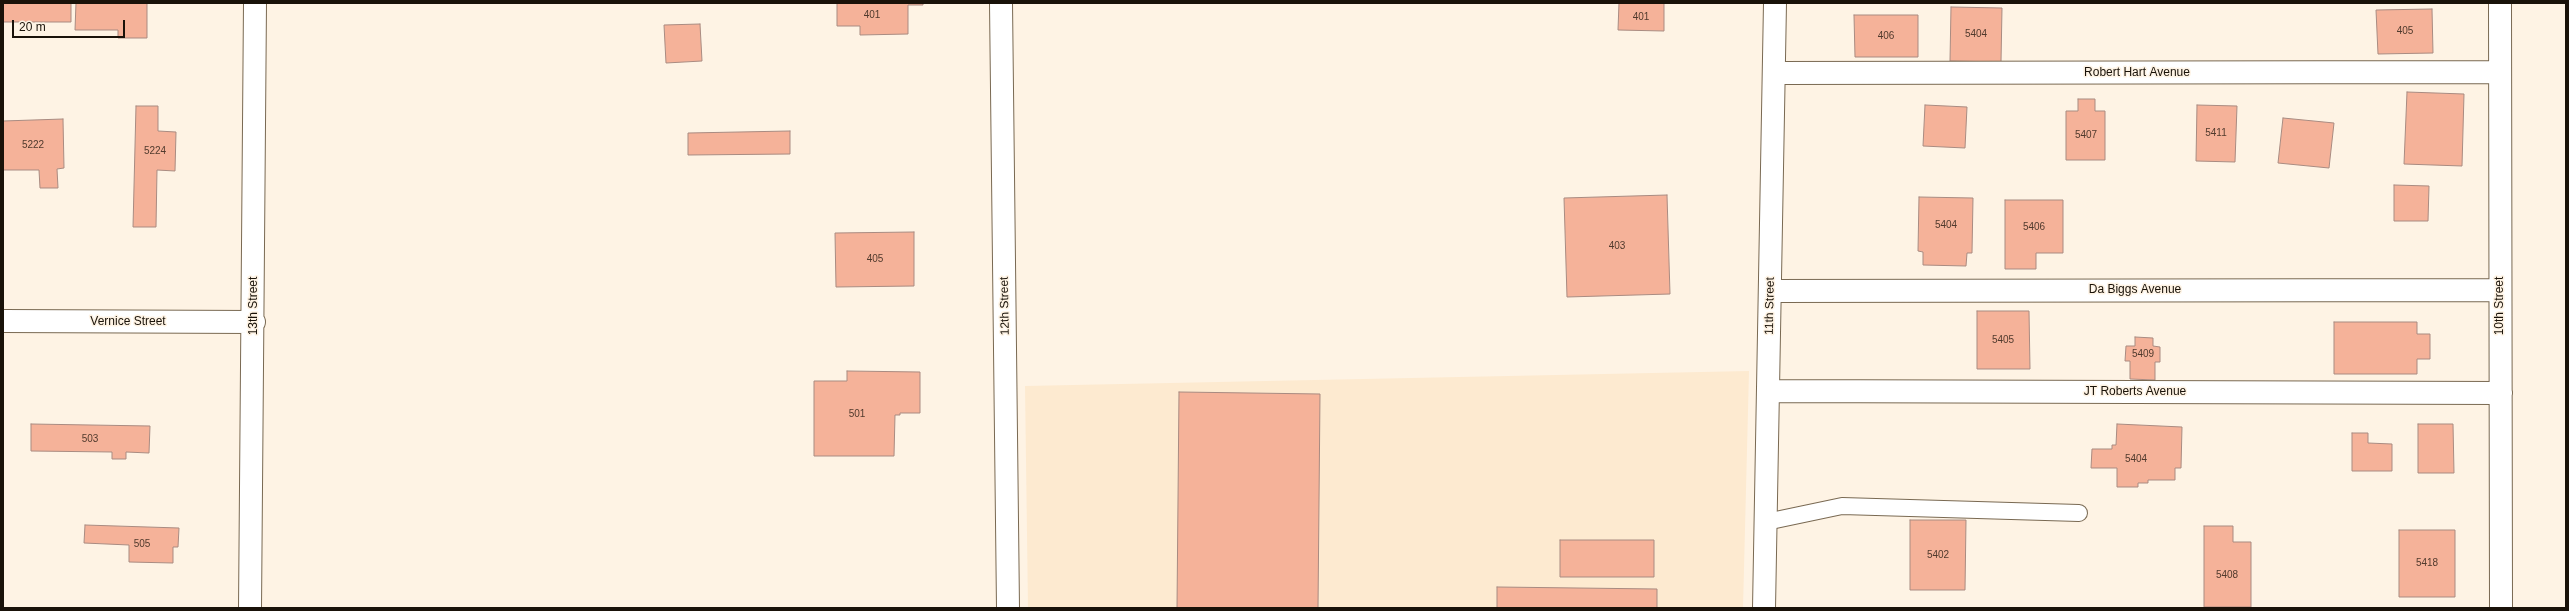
<!DOCTYPE html>
<html>
<head>
<meta charset="utf-8">
<style>
  body { margin:0 }
  #map { position:relative; width:2569px; height:611px; overflow:hidden; background:#fef3e4; font-family:Arial,sans-serif }
  canvas { display:block }
  .frame { position:absolute; inset:0; border:4px solid #191209; pointer-events:none }
  .scale { position:absolute; left:12px; top:20px; width:113px; height:18px; box-sizing:border-box; border:2px solid #191209; border-top:0; padding-left:5px; font-size:12px; line-height:14px; white-space:nowrap; color:#191209; -webkit-text-stroke:3px #fef3e4; paint-order:stroke }
</style>
</head>
<body>
<div id="map">
<canvas width="2569" height="611"></canvas>
<div class="frame"></div>
<div class="scale">20 m</div>
</div>
<script>
const c = document.querySelector('canvas').getContext('2d');
c.lineJoin = 'round';
function paint(path, color) { c.fillStyle = color; c.fill(path, 'evenodd'); }
const poly = rows => new Path2D(rows.map(r => 'M' + r).join(''));
function trace(path, color, width, dash) { c.strokeStyle = color; c.lineWidth = width; c.lineCap = dash ? 'butt' : 'round'; c.setLineDash(dash || []); c.stroke(path); }
function drawText(font, color, halo, rows, align = 'center') {
  c.font = font + ' Arial,sans-serif'; c.lineWidth = 3; c.setLineDash([]); c.textBaseline = 'middle'; c.strokeStyle = halo; c.fillStyle = color; for (const [text, x, y, turn = 0] of rows) {
    c.save(); c.translate(x, y); c.rotate((+turn || 0) * Math.PI / 180); c.textAlign = isNaN(turn) ? turn : align; if (halo) c.strokeText(text, 0, 0); c.fillText(text, 0, 0); c.restore();
  }
}
paint(poly([
  [1749,371,1743,608,1028,608,1025,386]
]), '#fdead0');
const building = poly([
  [3,3,71,3,71,22,3,22,3,3],
  [76,3,147,3,147,38,118,38,118,30,75,30,76,3],
  [837,3,923,3,923,5,908,5,908,34,860,35,860,26,837,26,837,3],
  [1619,3,1664,3,1664,31,1618,30,1619,3],
  [1951,7,2002,8,2001,62,1950,61,1951,7],
  [2432,9,2433,53,2378,54,2376,10,2432,9],
  [1854,15,1918,15,1918,57,1855,57,1854,15],
  [700,24,702,61,666,63,664,25,700,24],
  [2407,92,2464,94,2462,166,2404,164,2407,92],
  [2078,99,2095,99,2095,111,2105,111,2105,160,2066,160,2066,111,2078,111,2078,99],
  [1925,105,1967,107,1965,148,1923,146,1925,105],
  [2197,105,2237,106,2235,162,2196,161,2197,105],
  [136,106,158,106,158,131,176,132,175,171,157,170,156,227,133,227,136,106],
  [2283,118,2334,123,2329,168,2278,163,2283,118],
  [63,119,64,168,57,169,58,188,40,188,39,170,3,170,3,121,63,119],
  [790,131,790,154,688,155,688,133,790,131],
  [2394,185,2429,186,2428,221,2394,221,2394,185],
  [1667,195,1670,294,1567,297,1564,198,1667,195],
  [1919,197,1973,198,1972,253,1967,253,1966,266,1923,265,1923,252,1918,251,1919,197],
  [2005,200,2063,200,2063,253,2036,253,2036,269,2005,269,2005,200],
  [914,232,914,286,836,287,835,233,914,232],
  [1977,311,2029,311,2030,369,1977,369,1977,311],
  [2334,322,2417,322,2417,334,2430,334,2430,359,2417,359,2417,374,2334,374,2334,322],
  [2135,337,2153,338,2153,346,2160,347,2160,362,2155,362,2155,380,2130,379,2130,361,2125,361,2126,346,2135,346,2135,337],
  [847,371,920,372,920,413,900,413,900,415,895,415,894,456,814,456,814,381,847,381,847,371],
  [1179,392,1320,394,1318,608,1177,608,1179,392],
  [31,424,150,426,149,453,126,452,126,459,112,459,112,452,31,451,31,424],
  [2117,424,2182,427,2181,468,2175,468,2175,480,2148,480,2148,483,2138,483,2138,487,2117,487,2117,468,2091,468,2092,449,2112,449,2112,445,2116,445,2117,424],
  [2418,424,2453,424,2454,473,2418,473,2418,424],
  [2352,433,2368,433,2368,443,2392,444,2392,471,2352,471,2352,433],
  [1910,520,1966,520,1965,590,1910,590,1910,520],
  [85,525,179,528,178,547,173,547,173,563,129,562,129,545,84,543,85,525],
  [2204,526,2233,526,2233,542,2251,542,2251,607,2204,607,2204,526],
  [2399,530,2455,530,2455,597,2399,597,2399,530],
  [1560,540,1654,540,1654,577,1560,577,1560,540],
  [1497,587,1657,589,1657,608,1497,608,1497,587]
]);
paint(building, '#f5b299');
trace(building, '#a98b81', 1);
const lane = poly([
  [1766,522,1842,506,2079,513]
]);
const street = poly([
  [1001,3,1008,608],
  [2500,3,2501,608],
  [1774,73,2500,72],
  [1770,291,2500,290],
  [3,321,254,322],
  [1768,391,2501,393],
  [250,608,255,3],
  [1764,608,1775,3]
]);
trace(lane, '#796952', 18);
trace(street, '#796952', 24);
trace(lane, '#fff', 16);
trace(street, '#fff', 22);
drawText('10px', '#503a2d', null, [
  ["401",872,15],
  ["401",1641,17],
  ["405",2405,31],
  ["5404",1976,34],
  ["406",1886,36],
  ["5411",2216,133],
  ["5407",2086,135],
  ["5222",33,145],
  ["5224",155,151],
  ["5404",1946,225],
  ["5406",2034,227],
  ["403",1617,246],
  ["405",875,259],
  ["5405",2003,340],
  ["5409",2143,354],
  ["501",857,414],
  ["503",90,439],
  ["5404",2136,459],
  ["505",142,544],
  ["5402",1938,555],
  ["5418",2427,563],
  ["5408",2227,575]
]);
drawText('12px', '#191209', '#fef3e4', [
  ["Robert Hart Avenue",2137,73],
  ["Da Biggs Avenue",2135,290],
  ["13th Street",254,306,-90],
  ["12th Street",1005,306,-91],
  ["11th Street",1770,306,-89],
  ["10th Street",2500,306,-90],
  ["Vernice Street",128,322],
  ["JT Roberts Avenue",2135,392]
]);
</script>
</body>
</html>
